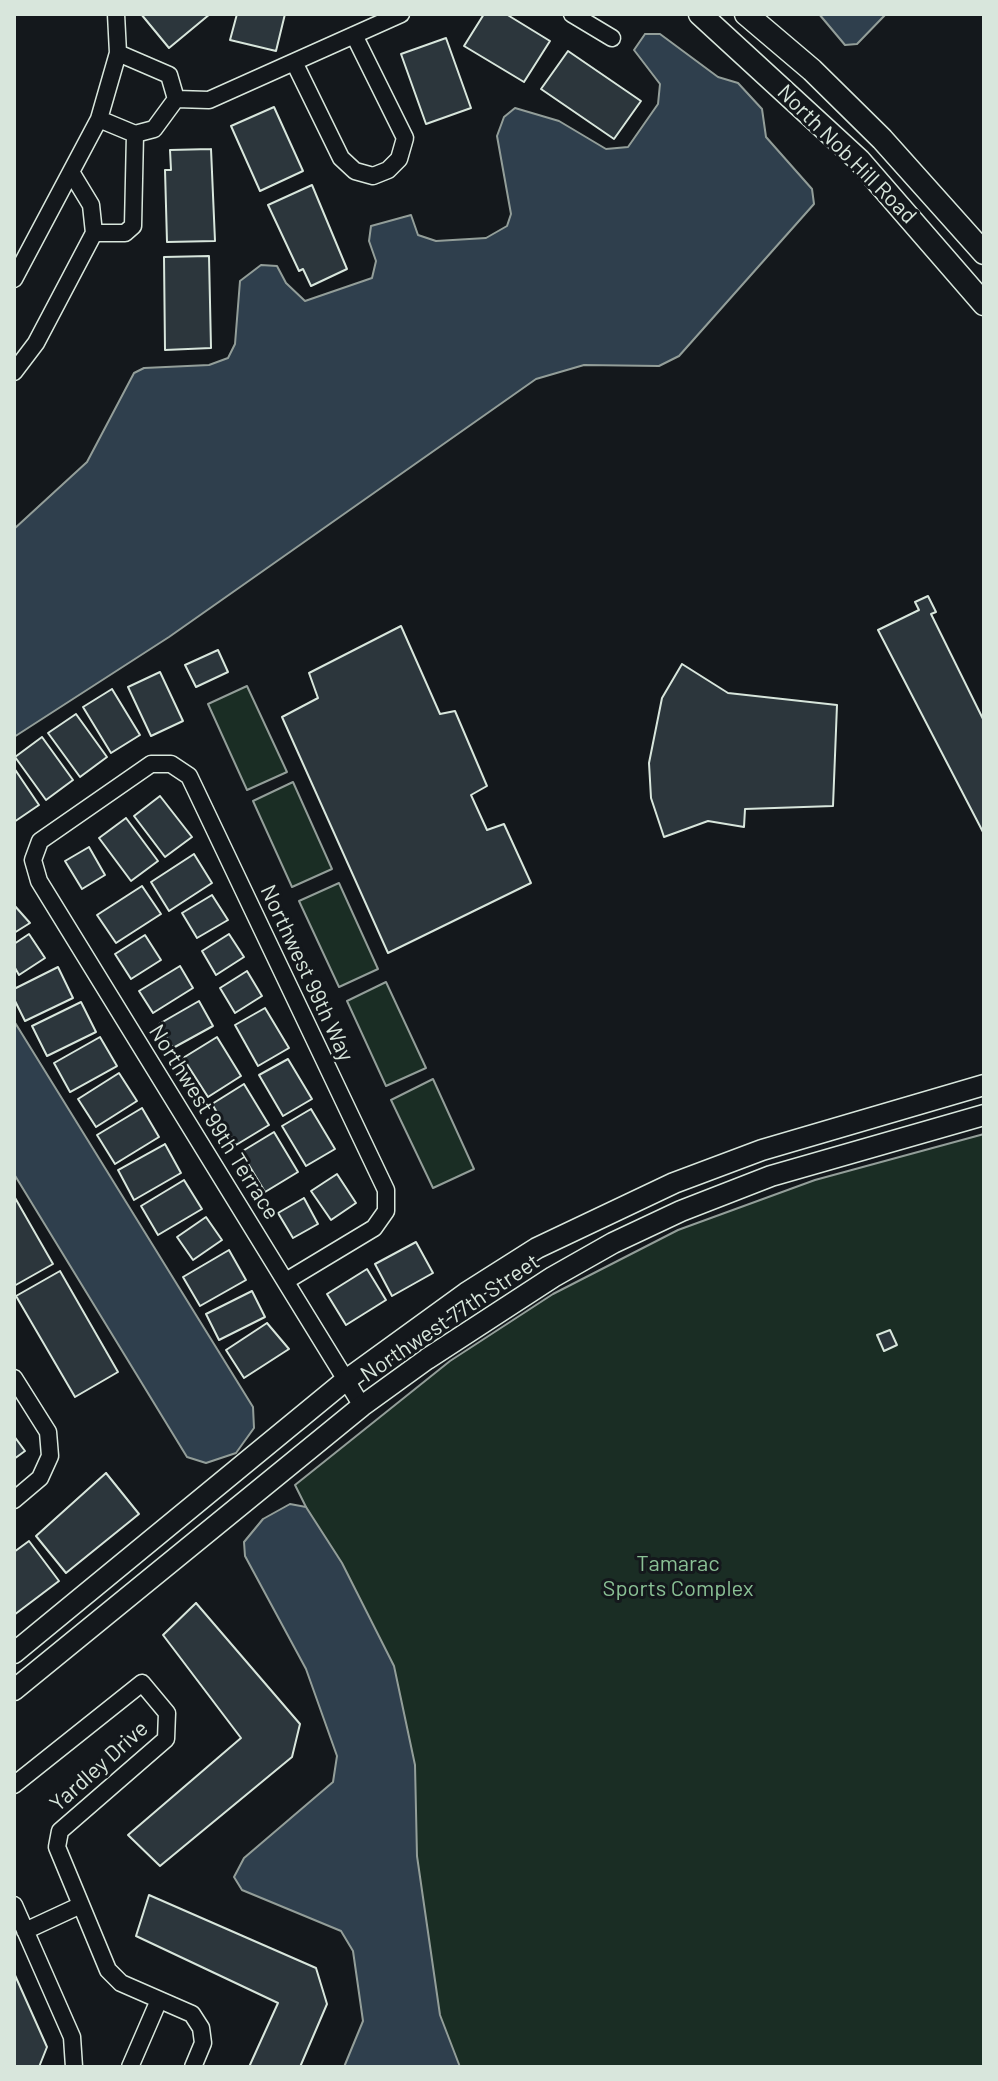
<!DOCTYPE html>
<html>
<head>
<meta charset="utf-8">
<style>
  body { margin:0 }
  #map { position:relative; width:998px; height:2081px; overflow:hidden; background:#14181c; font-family:Barlow,sans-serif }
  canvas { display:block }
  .frame { position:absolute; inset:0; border:16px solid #d8e6dc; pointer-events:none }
</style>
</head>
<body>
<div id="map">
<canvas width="998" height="2081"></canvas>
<div class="frame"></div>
</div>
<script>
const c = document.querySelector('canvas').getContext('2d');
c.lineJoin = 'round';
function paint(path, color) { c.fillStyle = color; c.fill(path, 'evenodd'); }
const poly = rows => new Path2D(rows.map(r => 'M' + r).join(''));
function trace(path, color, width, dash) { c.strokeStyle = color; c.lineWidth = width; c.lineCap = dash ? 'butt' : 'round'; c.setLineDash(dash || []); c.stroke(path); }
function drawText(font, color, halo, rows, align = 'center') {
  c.font = font + ' Barlow,sans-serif'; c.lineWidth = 6; c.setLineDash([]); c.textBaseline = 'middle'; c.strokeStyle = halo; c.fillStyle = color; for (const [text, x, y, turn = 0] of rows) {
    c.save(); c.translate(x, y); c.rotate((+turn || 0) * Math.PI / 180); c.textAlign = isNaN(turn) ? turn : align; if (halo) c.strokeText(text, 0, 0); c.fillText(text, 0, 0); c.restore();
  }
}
const green = poly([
  [247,686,287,772,247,790,208,704,247,686],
  [293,782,332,869,292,887,253,801,293,782],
  [339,883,378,969,339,987,299,901,339,883],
  [386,982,426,1068,386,1086,347,1001,386,982],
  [433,1079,474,1169,433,1188,391,1100,433,1079],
  [984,1134,984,2067,450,2067,306,1507,295,1485,450,1361,553,1294,678,1230,815,1180,984,1134]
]);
paint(green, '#1a2d24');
trace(green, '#939e99', 2);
const water = poly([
  [819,14,886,14,857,44,845,45,819,14],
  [645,34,660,34,718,77,738,83,762,109,766,137,812,189,814,204,679,356,659,366,584,365,536,379,169,637,14,737,14,529,87,462,134,373,144,368,209,365,228,358,235,344,240,281,261,265,277,266,286,283,305,301,372,278,376,261,369,241,371,226,411,215,418,235,436,241,486,238,507,226,511,214,497,136,504,117,515,108,559,121,606,149,628,147,658,104,660,84,634,50,645,34],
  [14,1021,253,1407,254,1428,236,1453,206,1463,187,1457,14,1174,14,1021],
  [290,1504,306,1507,342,1563,394,1666,415,1765,417,1856,440,2015,460,2067,344,2067,363,2021,353,1951,341,1931,242,1890,234,1877,244,1858,333,1782,337,1756,306,1669,245,1556,244,1542,263,1519,290,1504]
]);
paint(water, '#2f3f4d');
trace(water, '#939e99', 2);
const building = poly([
  [141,14,210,14,169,48,141,14],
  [237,14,285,14,276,51,230,40,237,14],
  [484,14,506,14,550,41,524,82,464,46,484,14],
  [446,38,471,108,426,124,401,54,446,38],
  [568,51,641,101,614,139,541,89,568,51],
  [274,107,303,171,260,191,231,126,274,107],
  [211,149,215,241,167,242,165,170,171,170,170,150,211,149],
  [312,185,347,269,311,286,303,269,299,271,268,205,312,185],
  [209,256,211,348,165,350,164,257,209,256],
  [928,596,936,612,931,614,984,721,984,834,878,630,919,610,915,602,928,596],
  [401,626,440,714,455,711,487,786,471,795,487,830,504,824,531,883,388,953,282,717,318,698,309,673,401,626],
  [218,650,228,672,196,687,185,665,218,650],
  [682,664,728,693,837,705,833,806,745,809,744,827,708,821,664,837,651,798,649,763,662,698,682,664],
  [160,672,183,721,151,736,128,687,160,672],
  [112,689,140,735,111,753,83,707,112,689],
  [76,714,107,757,80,777,48,733,76,714],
  [42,737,73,780,46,800,15,757,42,737],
  [14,768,39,805,14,822,14,768],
  [160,796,192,837,165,857,134,816,160,796],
  [126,818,158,861,131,881,99,838,126,818],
  [89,847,105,875,82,889,65,861,89,847],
  [194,854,212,883,169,911,151,882,194,854],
  [142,886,161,914,116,943,97,915,142,886],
  [212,895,228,920,197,938,182,913,212,895],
  [14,905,30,923,14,933,14,905],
  [29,934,45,958,19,975,14,966,14,944,29,934],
  [229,934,244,957,216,975,202,951,229,934],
  [145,935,161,960,131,979,115,954,145,935],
  [180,966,193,988,153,1013,139,991,180,966],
  [58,967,73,998,25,1021,14,999,14,989,58,967],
  [247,971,262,996,235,1013,220,988,247,971],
  [199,1001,213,1026,173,1048,159,1024,199,1001],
  [81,1002,96,1032,47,1056,32,1026,81,1002],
  [265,1008,289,1048,258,1066,235,1025,265,1008],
  [100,1037,117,1066,70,1092,54,1063,100,1037],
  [217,1037,241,1076,208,1097,183,1058,217,1037],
  [288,1059,312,1099,283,1116,259,1075,288,1059],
  [119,1073,137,1101,96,1127,78,1099,119,1073],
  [244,1084,269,1125,236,1145,212,1104,244,1084],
  [142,1108,159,1137,115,1164,97,1135,142,1108],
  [311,1109,335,1149,306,1166,282,1126,311,1109],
  [274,1132,298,1172,265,1192,241,1152,274,1132],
  [165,1144,181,1173,134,1200,118,1170,165,1144],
  [337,1174,356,1203,331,1220,311,1191,337,1174],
  [184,1180,202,1209,158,1235,141,1206,184,1180],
  [14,1196,53,1264,14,1286,14,1196],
  [304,1198,318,1224,293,1238,278,1213,304,1198],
  [206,1217,222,1240,193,1260,177,1237,206,1217],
  [416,1242,433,1273,392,1296,375,1264,416,1242],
  [229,1250,246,1280,200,1306,183,1277,229,1250],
  [367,1269,386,1300,346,1325,327,1294,367,1269],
  [60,1271,118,1372,75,1397,16,1296,60,1271],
  [252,1291,265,1317,219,1340,206,1314,252,1291],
  [267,1323,289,1349,244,1378,226,1350,267,1323],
  [890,1330,897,1345,884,1351,877,1335,890,1330],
  [14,1436,25,1451,14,1459,14,1436],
  [106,1473,139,1514,66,1573,36,1536,106,1473],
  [29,1541,59,1581,14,1615,14,1552,29,1541],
  [196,1603,300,1724,292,1757,160,1866,128,1835,241,1738,163,1635,196,1603],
  [149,1895,316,1968,327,2004,300,2067,249,2067,278,2003,136,1936,149,1895],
  [14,1973,47,2047,39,2067,14,2067,14,1973]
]);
paint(building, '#2c363c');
trace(building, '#d8e6dc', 2);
const minor = poly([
  [572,14,612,38],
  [294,62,341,158,355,171,373,176,388,170,399,159,405,138,354,35],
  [176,99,209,100,401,14],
  [99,119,135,134,154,129,176,99,169,75,118,53],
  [71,172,91,205,94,233],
  [14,279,99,119,118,53,116,14],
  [14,372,36,343,94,233,125,233,133,226,135,134],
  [286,1281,374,1228,386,1211,386,1190,189,776,171,764,151,764,40,841,33,860,39,881,362,1406],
  [14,1378,48,1432,50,1456,40,1478,14,1500],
  [14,1785,142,1683,167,1713,166,1739,60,1831,57,1847,108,1970,121,1983,192,2014,201,2028,203,2043,193,2067],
  [14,1905,72,2037,74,2067],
  [25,1931,81,1905],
  [130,2067,159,2000]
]);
const tertiary = poly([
  [14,1653,346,1380,466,1293,537,1248,674,1183,762,1150,984,1085],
  [14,1690,362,1406,427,1359,553,1277,613,1243,681,1211,771,1176,984,1115]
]);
const secondary = poly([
  [700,14,859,160,984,304],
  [746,14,812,70,882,139,984,253]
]);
trace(minor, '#d8e6dc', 19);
trace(tertiary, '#d8e6dc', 23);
trace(secondary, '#d8e6dc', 25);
trace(minor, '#14181c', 16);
trace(tertiary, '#14181c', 20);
trace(secondary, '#14181c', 22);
drawText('22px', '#d8e6dc', '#14181c', [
  ["North Nob Hill Road",847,154,45],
  ["Northwest 99th Way",307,973,65],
  ["Northwest 99th Terrace",214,1122,58],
  ["Northwest 77th Street",450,1318,-34],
  ["Yardley Drive",99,1766,-42]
]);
drawText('22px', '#8ac095', '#14181c', [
  ["Tamarac",678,1564],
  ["Sports Complex",678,1589]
]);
</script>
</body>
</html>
